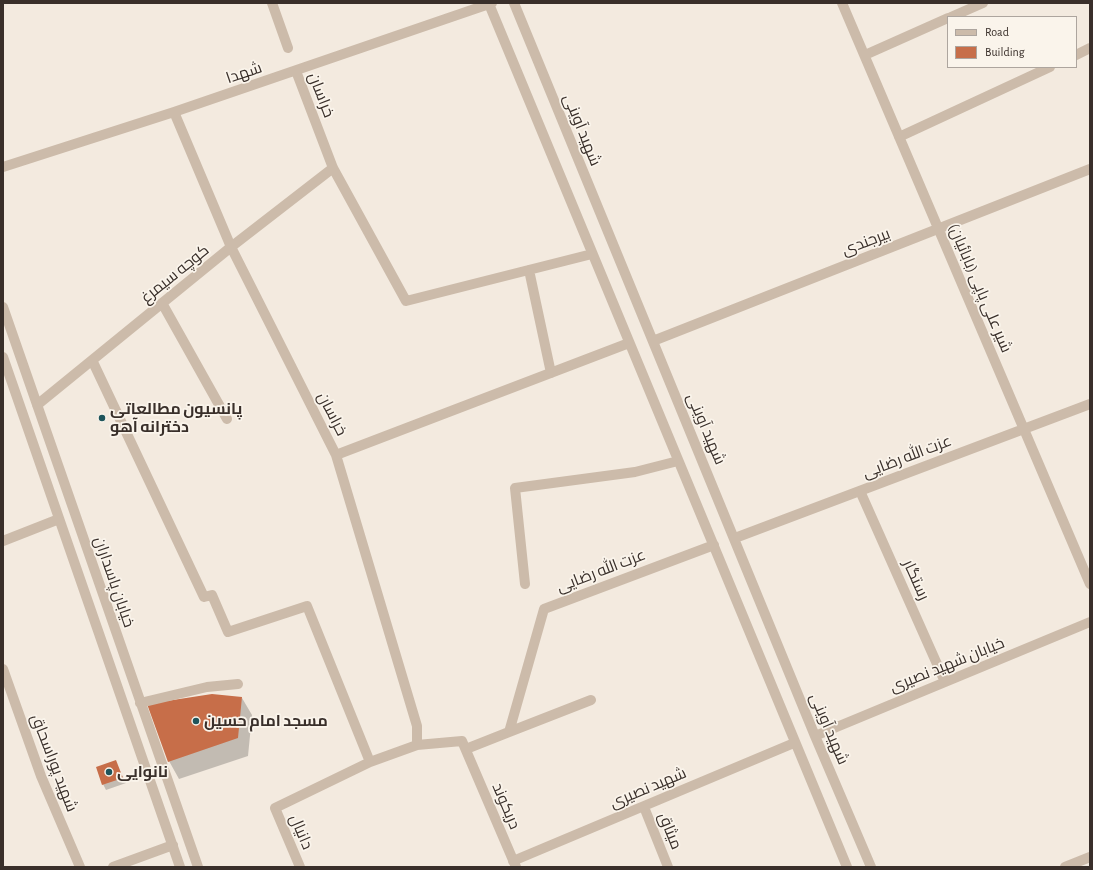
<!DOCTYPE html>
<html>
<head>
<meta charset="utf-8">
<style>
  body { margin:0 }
  #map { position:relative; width:1093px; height:870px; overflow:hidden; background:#f3eadf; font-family:"Alegreya Sans",sans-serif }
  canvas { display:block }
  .frame { position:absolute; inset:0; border:4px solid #392f2a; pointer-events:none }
  .legend { position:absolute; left:947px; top:16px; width:130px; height:52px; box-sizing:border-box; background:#faf4eb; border:1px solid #ada59e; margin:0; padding:5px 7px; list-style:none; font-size:12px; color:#392f2a }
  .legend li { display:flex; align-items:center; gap:8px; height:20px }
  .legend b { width:20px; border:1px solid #ada59e }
</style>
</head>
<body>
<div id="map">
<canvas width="1093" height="870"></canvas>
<div class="frame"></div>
<ul class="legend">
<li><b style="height:5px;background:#cba"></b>Road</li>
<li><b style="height:11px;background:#c76e49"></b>Building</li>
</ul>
</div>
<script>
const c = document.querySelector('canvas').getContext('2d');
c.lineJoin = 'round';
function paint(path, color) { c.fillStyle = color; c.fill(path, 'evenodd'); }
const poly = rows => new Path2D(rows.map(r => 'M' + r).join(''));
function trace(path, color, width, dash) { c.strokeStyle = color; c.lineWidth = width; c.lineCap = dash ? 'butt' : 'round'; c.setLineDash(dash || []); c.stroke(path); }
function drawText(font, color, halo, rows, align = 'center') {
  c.font = font + ' "Alegreya Sans",Cairo,sans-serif'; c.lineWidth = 3.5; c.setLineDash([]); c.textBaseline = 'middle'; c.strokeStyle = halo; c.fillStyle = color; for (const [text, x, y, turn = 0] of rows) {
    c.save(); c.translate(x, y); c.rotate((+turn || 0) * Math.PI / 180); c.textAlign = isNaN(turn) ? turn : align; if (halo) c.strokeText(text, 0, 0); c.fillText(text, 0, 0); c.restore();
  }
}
paint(poly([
  [242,698,252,715,248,756,179,779,169,761],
  [118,767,126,783,106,790,103,784]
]), '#0003');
paint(poly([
  [212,694,242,697,238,738,168,762,147,704],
  [116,760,123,778,102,785,96,767]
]), '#c76e49');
trace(poly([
  [272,3,288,48],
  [514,3,815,736,871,867],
  [842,3,1090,584],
  [489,4,847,867],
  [951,17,983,3],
  [865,55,948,18],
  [1076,55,1090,48],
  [296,71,333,168,406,301,592,254],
  [174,112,231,247,336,455,417,726,417,745],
  [899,137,1050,67],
  [3,167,174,112,492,3],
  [529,270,551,373],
  [162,303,227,419],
  [3,307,198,867],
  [653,341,1090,169],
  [3,357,180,867],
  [92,360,204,597,212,595,228,632,307,606,370,762],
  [37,405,231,247,333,168],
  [336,455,629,343],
  [860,491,945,682],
  [735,538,1090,404],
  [3,541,59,519],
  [525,584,515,488,635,472,678,461],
  [3,669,41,776,80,867],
  [140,703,207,687,238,684],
  [509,732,591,700],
  [815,736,1090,622],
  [466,749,509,732,544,609,714,545],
  [644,807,668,867],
  [513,861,794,743],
  [113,867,173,845],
  [300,867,275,808,370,762,417,745,462,741,516,867],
  [1065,867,1090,857]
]), '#cba', 10);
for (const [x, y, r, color] of [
  [102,418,4,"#1e545b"],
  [196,721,4,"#1e545b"],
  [109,772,4,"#1e545b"]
]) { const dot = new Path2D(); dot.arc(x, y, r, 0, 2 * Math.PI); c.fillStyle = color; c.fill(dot); trace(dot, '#faf4eb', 1.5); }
drawText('16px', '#392f2a', '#faf4eb', [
  ["شهدا",244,73,-19],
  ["خراسان",321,95,69],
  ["شهید آوینی",582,130,68],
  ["بیرجندی",866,242,-21],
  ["کوچه سیمرغ",175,274,-39],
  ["شیر علی پاپی (بابائیان)",980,288,67],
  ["خراسان",332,414,63],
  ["شهید آوینی",706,429,67],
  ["عزت الله رضایی",907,457,-21],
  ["عزت الله رضایی",601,571,-21],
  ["رستگار",916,580,66],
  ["خیابان پاسداران",114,582,71],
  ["خیابان شهید نصیری",947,665,-22],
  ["شهید آوینی",829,729,67],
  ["شهید پوراسحاق",54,763,69],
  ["شهید نصیری",648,788,-23],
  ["دریکوند",506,806,67],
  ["میثاق",670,831,68],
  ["دانیال",301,832,67]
]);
drawText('bold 16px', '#392f2a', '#faf4eb', [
  ["پانسیون مطالعاتی",110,409],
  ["دخترانه آهو",110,427],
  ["مسجد امام حسین",204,721],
  ["نانوایی",117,772]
], 'left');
</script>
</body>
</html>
